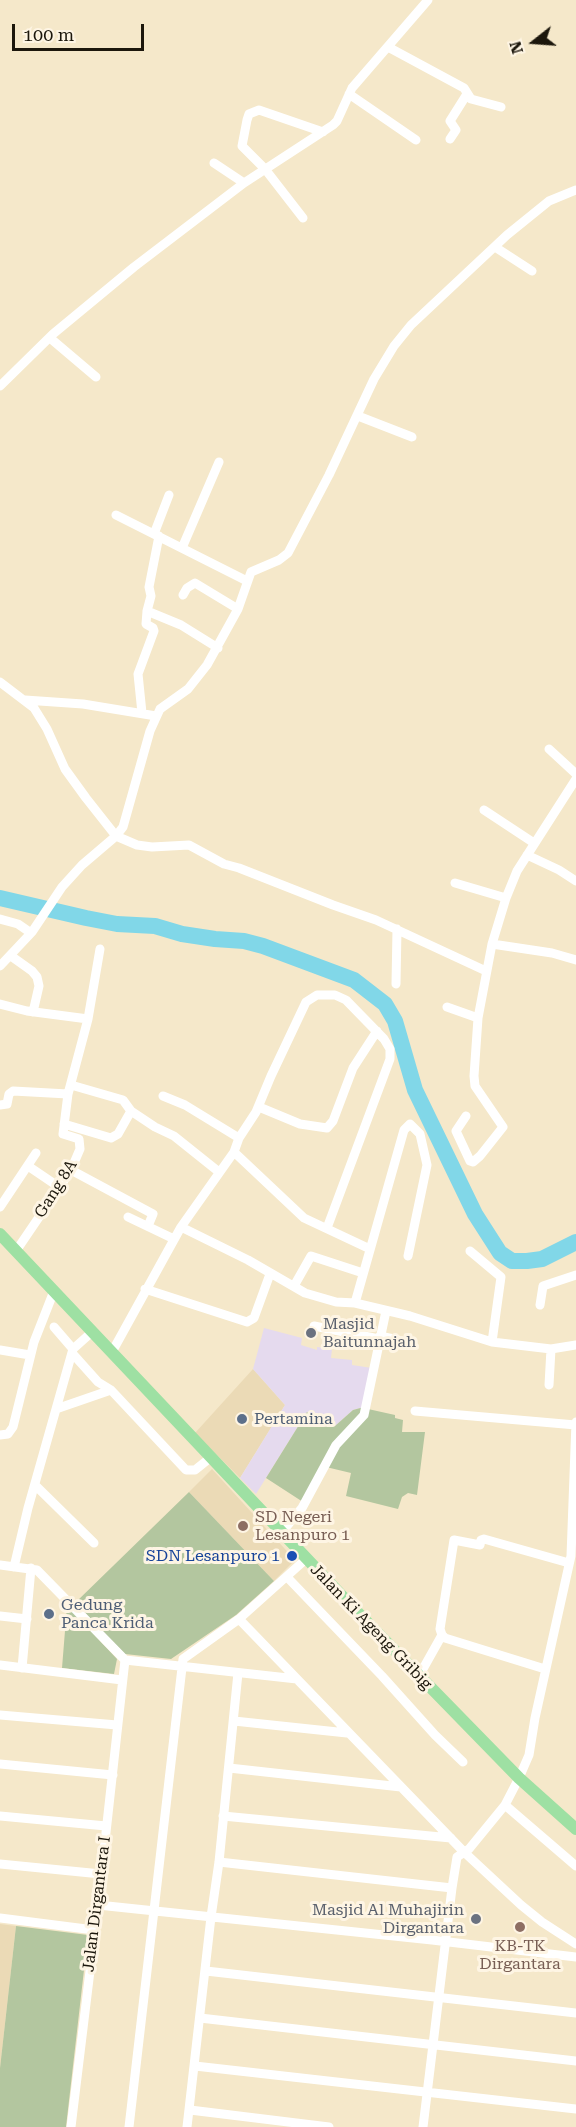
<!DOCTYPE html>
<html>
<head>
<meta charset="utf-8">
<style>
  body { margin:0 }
  #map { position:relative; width:576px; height:2127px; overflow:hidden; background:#f5e8ca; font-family:"Roboto Serif",serif }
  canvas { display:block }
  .north { position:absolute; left:504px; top:12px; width:60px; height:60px; -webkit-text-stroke:4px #fef5e4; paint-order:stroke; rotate:253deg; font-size:16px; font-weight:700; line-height:24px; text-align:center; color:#1c170c }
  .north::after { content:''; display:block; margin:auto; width:21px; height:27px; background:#1c170c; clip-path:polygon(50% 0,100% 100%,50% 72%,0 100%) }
  .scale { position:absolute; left:12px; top:24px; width:132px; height:27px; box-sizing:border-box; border:3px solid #1c170c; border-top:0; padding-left:8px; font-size:18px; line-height:21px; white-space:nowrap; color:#1c170c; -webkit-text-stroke:4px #fef5e4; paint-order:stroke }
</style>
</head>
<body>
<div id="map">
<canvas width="576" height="2127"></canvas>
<div class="north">N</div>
<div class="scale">100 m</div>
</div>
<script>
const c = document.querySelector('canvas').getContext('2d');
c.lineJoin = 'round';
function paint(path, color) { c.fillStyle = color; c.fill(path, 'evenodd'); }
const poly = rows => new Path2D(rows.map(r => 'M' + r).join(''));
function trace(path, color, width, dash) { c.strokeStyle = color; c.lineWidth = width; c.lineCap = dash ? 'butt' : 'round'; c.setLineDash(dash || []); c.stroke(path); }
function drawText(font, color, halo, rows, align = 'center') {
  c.font = font + ' "Roboto Serif",serif'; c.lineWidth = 6; c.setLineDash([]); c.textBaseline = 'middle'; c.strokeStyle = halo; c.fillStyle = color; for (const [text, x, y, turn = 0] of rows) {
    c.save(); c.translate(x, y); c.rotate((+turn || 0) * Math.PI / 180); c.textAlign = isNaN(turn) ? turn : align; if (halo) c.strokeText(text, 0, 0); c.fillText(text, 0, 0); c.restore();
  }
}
paint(poly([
  [253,1369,285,1405,240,1478,195,1433],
  [212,1469,295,1560,274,1581,189,1492],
  [0,1924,16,1926,0,2068]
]), '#ebdab6');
paint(poly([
  [264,1328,302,1338,301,1345,317,1350,317,1347,332,1349,331,1358,352,1360,352,1365,372,1368,364,1407,353,1410,335,1426,307,1412,256,1494,240,1478,285,1405,253,1369]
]), '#e5daee');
paint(poly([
  [364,1407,303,1502,266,1478,307,1412,335,1426,353,1410],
  [368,1409,395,1415,395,1418,403,1420,402,1432,425,1432,417,1495,408,1493,402,1497,398,1509,346,1496,351,1473,326,1467,336,1449],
  [189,1492,274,1581,236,1615,171,1659,125,1654,75,1603],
  [67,1606,117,1659,114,1674,62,1668],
  [16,1926,88,1935,66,2127,0,2127,0,2068]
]), '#b3c69f');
trace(poly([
  [0,898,86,918,117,924,155,926,182,934,215,939,244,941,263,946,354,980,385,1004,395,1021,415,1090,475,1214,500,1253,512,1261,527,1261,542,1259,576,1242]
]), '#81d7e8', 16);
trace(poly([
  [388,47,464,88,471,99,501,107],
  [349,94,416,140],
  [450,139,456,130,450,121,467,94],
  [214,163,244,183],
  [303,218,265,169,242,146,247,120,249,114,259,110,323,132],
  [495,247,532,271],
  [50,338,96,377],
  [0,386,53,334,134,267,244,183,333,125,337,121,352,88,428,0],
  [358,416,412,437],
  [116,515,247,581],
  [154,534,169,495],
  [159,536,149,587,151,596,147,611,181,625,218,648],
  [182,548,219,462],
  [183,595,187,588,195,583,238,609],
  [0,682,34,708,47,729,65,769,86,798,116,836,137,845,152,847,189,845,224,864,239,868,333,905,376,920,486,971],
  [25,700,83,704,156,716],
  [142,713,138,674,154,631,153,628,146,624,147,611],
  [549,749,576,774],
  [484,810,534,843],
  [527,855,559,870,576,881],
  [455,883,506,898],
  [0,919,18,924,31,933],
  [492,944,552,953,576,960],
  [11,956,32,971,37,977,39,986,33,1012],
  [0,966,32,932,62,887,82,865,116,836,123,827,150,731,160,709,188,689,207,665,238,609,251,572,279,560,288,553,329,475,374,379,394,346,411,325,507,235,549,201,576,190],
  [396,984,397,929],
  [0,1004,27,1011,88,1019],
  [447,1007,478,1018],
  [71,1085,123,1100,131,1111,155,1127,174,1136,219,1172],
  [163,1096,185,1105,239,1138,234,1152,304,1218,370,1249],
  [0,1105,7,1104,9,1094,13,1091,68,1094,88,1019,100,949],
  [259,1107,300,1124,327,1128,333,1121,353,1068,377,1031],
  [466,1116,456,1131,470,1161,473,1162,480,1156,503,1127,475,1086,474,1076,478,1018,492,944,506,898,517,871,576,779],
  [64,1124,111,1138,118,1134,131,1111],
  [239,1138,256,1112,271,1076,306,1002,317,995,335,995,346,1000,384,1039,390,1049,390,1059,327,1228],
  [28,1166,59,1187],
  [71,1170,153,1214,148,1226],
  [0,1207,36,1153],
  [128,1217,174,1239],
  [181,1227,248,1260,305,1293,336,1302,355,1303,410,1316,492,1342,551,1349,576,1345],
  [16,1251,71,1170,80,1149,79,1139,63,1134,68,1094],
  [470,1251,501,1277,492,1342],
  [294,1286,311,1256,363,1273],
  [145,1289,247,1322,254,1318,270,1274],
  [355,1303,404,1130,410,1124,420,1134,427,1165,408,1256],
  [540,1305,543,1286,576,1275],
  [314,1326,379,1339],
  [54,1327,73,1349],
  [380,1336,398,1340],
  [0,1350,30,1355],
  [112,1352,181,1227,234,1152],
  [72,1353,98,1382,111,1390,186,1470,195,1470,210,1458],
  [549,1385,551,1349],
  [56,1409,111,1390],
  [415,1411,576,1425],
  [0,1435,8,1434,13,1427,34,1342,54,1291],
  [35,1485,94,1543],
  [281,1533,302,1508,336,1445,364,1415,386,1311],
  [0,1565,37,1570,125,1660],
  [14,1567,28,1508,73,1349,92,1332],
  [287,1577,382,1676,435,1735,463,1762],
  [0,1616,27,1619],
  [239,1619,464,1852,521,1905,542,1922,576,1944],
  [0,1665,122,1680],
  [22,1668,31,1568],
  [545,1669,445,1638,442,1635,440,1629,454,1540,480,1545,481,1540,484,1539,569,1563],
  [419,1676,442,1635],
  [0,1715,117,1725],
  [234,1721,347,1733],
  [0,1764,113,1775],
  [229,1768,401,1787],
  [505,1805,576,1866],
  [0,1816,106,1826],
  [223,1816,451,1838],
  [219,1862,452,1888],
  [0,1864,101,1874],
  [98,1905,432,1940,576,1957],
  [0,1918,94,1930],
  [206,1971,576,2013],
  [200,2018,576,2061],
  [195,2066,576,2109],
  [190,2110,329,2127],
  [71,2127,98,1905,125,1660,297,1679],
  [129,2127,183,1659,239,1619,306,1559],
  [187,2127,211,1917,219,1862,238,1673],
  [423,2127,452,1888,457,1857,469,1849,505,1805,519,1778,529,1755,535,1718,571,1556,576,1422]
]), '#fff', 9);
trace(poly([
  [0,1234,362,1617,519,1778,576,1829]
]), '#9ee0a3', 12);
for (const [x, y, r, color] of [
  [311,1333,6,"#6b7280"],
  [242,1419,6,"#5c6f8a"],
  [243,1526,6,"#8d6e63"],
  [292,1556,6,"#1a4fb4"],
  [49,1614,6,"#5c6f8a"],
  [476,1919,6,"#6b7280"],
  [520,1927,6,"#8d6e63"]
]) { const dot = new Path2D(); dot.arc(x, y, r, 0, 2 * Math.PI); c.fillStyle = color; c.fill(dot); trace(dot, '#fef5e4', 2); }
drawText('16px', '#1c170c', '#fef5e4', [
  ["Gang 8A",56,1189,-58],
  ["Jalan Ki Ageng Gribig",371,1627,46],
  ["Jalan Dirgantara I",97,1904,-83]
]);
drawText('16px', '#5b616d', '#fef5e4', [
  ["Masjid",323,1324],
  ["Baitunnajah",323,1342],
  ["Masjid Al Muhajirin",464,1910,"right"],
  ["Dirgantara",464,1928,"right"]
], 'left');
drawText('16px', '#4e5e75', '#fef5e4', [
  ["Pertamina",254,1419],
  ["Gedung",61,1605],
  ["Panca Krida",61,1623]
], 'left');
drawText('16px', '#785e54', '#fef5e4', [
  ["SD Negeri",255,1517],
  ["Lesanpuro 1",255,1535],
  ["KB-TK",520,1946,"center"],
  ["Dirgantara",520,1964,"center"]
], 'left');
drawText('16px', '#164399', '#fef5e4', [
  ["SDN Lesanpuro 1",280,1556]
], 'right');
</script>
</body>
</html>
